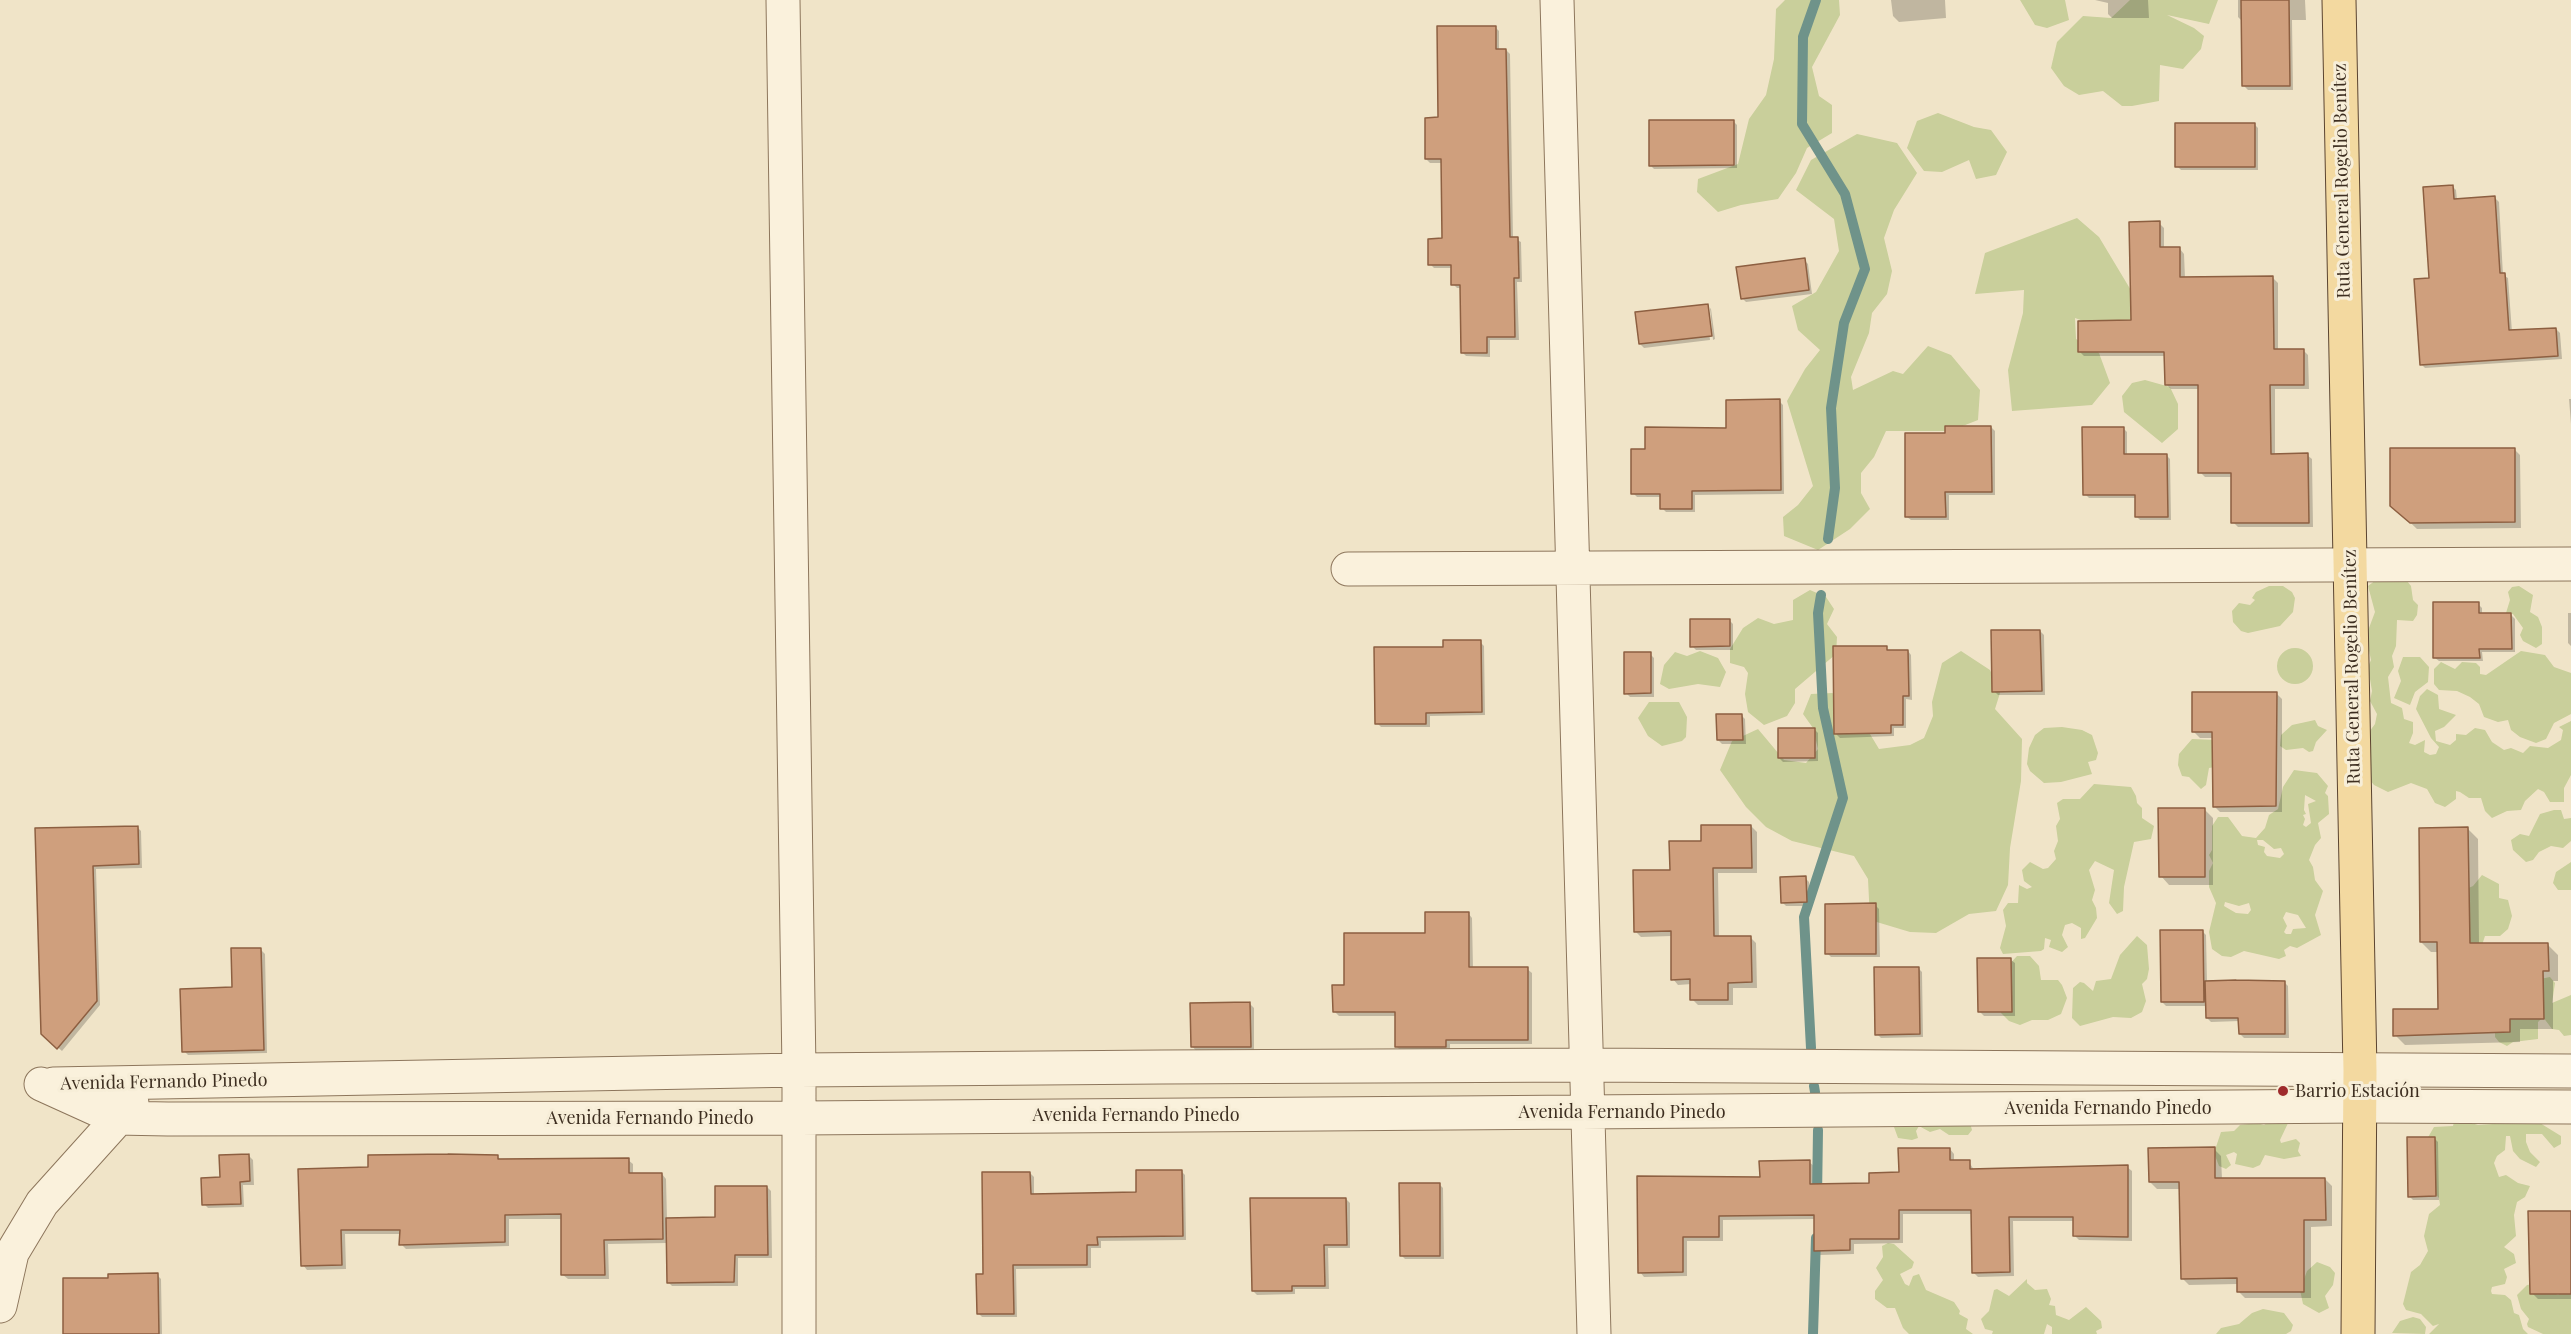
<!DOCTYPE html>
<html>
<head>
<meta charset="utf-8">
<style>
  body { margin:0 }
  canvas { display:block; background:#f0e4c8 }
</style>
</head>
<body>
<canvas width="2571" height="1334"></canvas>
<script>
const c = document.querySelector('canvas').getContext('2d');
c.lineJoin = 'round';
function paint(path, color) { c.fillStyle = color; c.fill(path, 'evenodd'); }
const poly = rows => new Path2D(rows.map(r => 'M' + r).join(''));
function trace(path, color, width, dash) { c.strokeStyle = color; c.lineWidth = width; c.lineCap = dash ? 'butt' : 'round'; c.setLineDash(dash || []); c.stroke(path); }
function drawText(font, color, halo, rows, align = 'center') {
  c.font = font + ' "Playfair Display",serif'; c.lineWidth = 6; c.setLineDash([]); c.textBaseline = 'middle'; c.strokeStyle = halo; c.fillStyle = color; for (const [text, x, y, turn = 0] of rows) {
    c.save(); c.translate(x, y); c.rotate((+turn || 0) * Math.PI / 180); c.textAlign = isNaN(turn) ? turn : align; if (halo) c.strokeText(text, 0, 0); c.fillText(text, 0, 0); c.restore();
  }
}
paint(poly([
  [1785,0,1839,0,1840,15,1812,67,1819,96,1832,105,1832,133,1807,148,1796,173,1778,199,1741,205,1718,212,1697,192,1698,179,1738,164,1749,119,1766,95,1774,59,1776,9],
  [2020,0,2065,0,2069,20,2047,28,2035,25],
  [2130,0,2218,0,2209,24,2167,15,2194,28,2204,36,2201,49,2183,69,2160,65,2159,101,2132,106,2122,106,2103,91,2079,95,2064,86,2051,68,2057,42,2083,16,2111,18],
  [1938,113,1974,127,1991,130,2007,152,1996,175,1976,179,1969,160,1942,172,1924,171,1907,148,1917,121],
  [1857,134,1897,143,1917,173,1894,210,1884,238,1892,271,1887,294,1872,313,1869,333,1851,377,1853,390,1893,371,1903,374,1928,346,1951,355,1980,390,1978,420,1950,431,1886,431,1874,457,1861,473,1861,493,1870,509,1850,529,1818,550,1784,536,1783,517,1798,505,1813,486,1787,401,1805,369,1820,350,1798,330,1792,306,1816,292,1839,251,1834,219,1796,190,1811,160],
  [2077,218,2099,237,2144,312,2125,330,2092,324,2075,318,2076,339,2099,353,2110,383,2092,405,2012,411,2008,370,2023,313,2024,290,1975,294,1985,253],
  [2145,380,2170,387,2178,404,2178,429,2162,443,2124,412,2122,396,2132,383],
  [2376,580,2407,581,2411,586,2413,600,2418,605,2417,615,2413,621,2397,620,2396,646,2392,656,2394,667,2388,677,2391,703,2402,708,2404,719,2413,722,2413,733,2409,743,2415,745,2425,740,2424,752,2430,755,2436,754,2439,747,2431,738,2416,709,2420,696,2427,689,2438,695,2439,709,2456,715,2444,727,2435,731,2436,741,2450,745,2456,740,2456,734,2466,735,2475,728,2485,730,2492,742,2504,750,2511,748,2523,753,2530,746,2548,748,2561,740,2563,730,2559,727,2571,721,2571,775,2564,788,2564,802,2550,802,2544,792,2538,789,2525,801,2521,810,2507,811,2492,818,2485,811,2481,798,2469,798,2460,792,2456,791,2456,799,2445,807,2435,803,2427,789,2411,783,2388,792,2374,785,2369,779,2366,736,2375,724,2377,714,2370,701,2372,691,2368,667,2371,660,2366,636,2375,612,2368,586],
  [2269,586,2283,586,2292,592,2295,598,2293,612,2280,626,2248,633,2241,631,2233,622,2232,611,2239,603,2250,605,2255,600,2252,598,2256,592],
  [2519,586,2533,595,2530,612,2538,617,2542,627,2542,644,2536,648,2523,641,2520,635,2523,628,2513,614,2506,613,2510,600,2508,592,2512,587],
  [1810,590,1826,597,1834,609,1827,624,1837,637,1836,654,1795,689,1795,703,1787,716,1764,725,1748,712,1745,694,1748,673,1744,667,1730,663,1730,649,1743,628,1758,618,1774,624,1793,620,1793,600],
  '2277 666a18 18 0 1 1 36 0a18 18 0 1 1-36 0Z',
  [1700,651,1718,658,1726,672,1720,687,1698,684,1669,689,1660,684,1664,665,1675,652,1687,656],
  [1961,651,1990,670,2000,693,1995,709,2022,739,2021,781,2010,848,2008,885,1996,911,1969,914,1936,933,1910,932,1870,920,1868,879,1854,856,1792,841,1766,827,1746,807,1720,770,1732,741,1758,729,1784,760,1806,763,1818,749,1813,728,1803,714,1811,694,1832,693,1849,699,1879,749,1910,745,1924,738,1933,716,1932,702,1942,663],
  [2521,651,2545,655,2554,667,2571,673,2571,714,2554,723,2546,739,2536,743,2520,737,2511,730,2508,720,2498,722,2484,717,2479,704,2470,697,2457,691,2439,690,2434,684,2434,669,2441,662,2455,669,2462,662,2476,663,2480,667,2480,674,2486,675],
  [2403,657,2420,657,2429,667,2428,682,2415,692,2410,705,2394,698,2401,681,2398,671],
  [1649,702,1679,702,1687,717,1686,737,1682,741,1662,746,1648,736,1638,718],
  [2315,720,2318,726,2327,730,2316,742,2313,751,2309,752,2303,748,2286,750,2280,746,2281,735,2292,725],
  [2062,727,2082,730,2092,735,2098,753,2096,760,2088,762,2092,774,2061,782,2044,783,2030,771,2027,764,2029,748,2035,735,2044,728],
  [2192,739,2217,740,2215,767,2209,768,2206,785,2201,789,2189,777,2182,776,2178,765,2179,754],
  [2294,770,2317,773,2328,786,2325,793,2328,796,2329,814,2318,823,2321,838,2315,845,2309,860,2313,867,2315,880,2323,891,2315,915,2321,935,2297,948,2290,946,2284,950,2286,956,2279,959,2244,951,2231,957,2222,956,2212,949,2209,932,2216,903,2209,887,2209,871,2213,863,2209,855,2212,850,2212,826,2218,817,2228,817,2242,836,2256,838,2265,828,2269,815,2278,809,2283,787],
  [2305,795,2316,801,2308,804,2311,823,2306,827,2303,825,2305,819,2303,815,2306,814,2304,810],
  [2257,840,2263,840,2274,849,2281,848,2284,854,2280,858,2267,856,2264,852,2265,847,2258,845],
  [2225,902,2239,906,2249,903,2251,910,2248,914,2236,913,2224,906],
  [2286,912,2298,915,2306,928,2293,929,2291,934,2286,934,2284,932,2287,926,2283,918],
  [2094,784,2131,787,2136,796,2137,803,2142,808,2142,818,2154,826,2151,839,2134,842,2124,887,2123,911,2117,914,2109,903,2114,870,2095,861,2089,870,2095,890,2092,900,2096,908,2097,918,2085,938,2081,939,2081,928,2072,923,2065,925,2062,935,2068,947,2062,952,2049,947,2051,940,2045,938,2044,949,2041,951,2003,954,2000,948,2006,926,2003,910,2008,903,2018,903,2019,885,2027,889,2032,887,2024,881,2022,870,2030,862,2043,869,2048,868,2056,859,2054,851,2058,841,2056,826,2060,819,2057,803,2063,799,2080,799],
  [2554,810,2561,810,2564,819,2571,818,2571,841,2563,848,2551,846,2539,852,2533,860,2526,862,2513,850,2511,840,2520,834,2529,836,2540,814],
  [2571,862,2571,890,2558,890,2553,883,2556,872],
  [2482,875,2499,884,2499,898,2508,900,2512,916,2508,929,2500,936,2485,936,2481,948,2473,953,2452,895,2473,886],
  [2137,936,2147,945,2149,969,2147,979,2142,984,2146,1001,2142,1012,2131,1018,2113,1017,2080,1026,2072,1018,2073,988,2080,982,2084,983,2093,991,2096,981,2111,979,2120,955],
  [2017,956,2030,956,2039,966,2041,980,2058,980,2062,985,2067,998,2061,1014,2048,1020,2032,1020,2020,1025,2009,1021,2001,1013,2007,967],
  [2550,977,2555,983,2552,1003,2571,995,2571,1035,2564,1036,2559,1030,2552,1029,2543,1017,2538,1022,2538,1039,2513,1042,2507,1046,2499,1042,2495,1037,2495,1030,2540,979],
  [2455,1118,2478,1125,2493,1124,2498,1120,2535,1120,2561,1136,2561,1144,2554,1148,2542,1134,2526,1134,2526,1142,2530,1152,2540,1162,2536,1167,2520,1159,2513,1151,2510,1136,2506,1136,2505,1150,2497,1156,2494,1163,2499,1177,2506,1175,2518,1183,2530,1186,2525,1197,2517,1202,2514,1215,2516,1236,2504,1247,2514,1254,2516,1263,2504,1269,2507,1277,2505,1284,2492,1287,2491,1291,2492,1294,2505,1295,2511,1300,2514,1313,2519,1315,2523,1329,2528,1334,2429,1334,2439,1324,2433,1326,2421,1314,2406,1310,2403,1304,2411,1272,2420,1265,2428,1251,2424,1236,2429,1214,2440,1205,2439,1198,2432,1190,2427,1139,2434,1127,2453,1126],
  [2270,1121,2289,1121,2280,1140,2281,1143,2296,1139,2300,1143,2298,1151,2301,1156,2284,1159,2265,1155,2260,1165,2253,1168,2235,1164,2237,1154,2234,1152,2226,1155,2231,1165,2226,1169,2219,1166,2214,1153,2221,1132,2234,1131,2240,1125,2257,1123,2264,1125],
  [1970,1123,1972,1130,1968,1135,1949,1135,1940,1129,1930,1132,1919,1126,1916,1131,1918,1138,1912,1140,1898,1138,1894,1127,1894,1124],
  [1888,1243,1894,1244,1914,1262,1912,1268,1900,1274,1905,1284,1909,1286,1913,1276,1919,1274,1926,1290,1954,1302,1960,1311,1959,1314,1968,1319,1966,1329,1973,1334,1909,1334,1903,1328,1895,1308,1887,1308,1875,1299,1875,1291,1883,1280,1876,1268,1883,1257,1882,1246],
  [2317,1262,2330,1267,2335,1273,2333,1285,2325,1296,2329,1308,2319,1313,2303,1304,2300,1290,2307,1271],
  [2027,1279,2027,1283,2035,1290,2047,1289,2051,1299,2049,1305,2055,1306,2056,1315,2069,1320,2086,1307,2101,1321,2102,1328,2096,1331,2097,1334,2052,1334,2052,1327,2047,1324,2044,1334,1992,1334,1993,1331,1985,1329,1981,1319,1989,1311,1994,1290,1997,1289,2009,1296],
  [2534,1284,2558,1295,2571,1285,2571,1334,2543,1334,2528,1327,2527,1324,2529,1319,2521,1309,2517,1295,2527,1285],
  [2263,1309,2284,1313,2293,1325,2291,1331,2286,1334,2216,1334,2221,1328,2239,1324,2252,1313],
  [2413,1317,2420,1319,2426,1327,2425,1334,2392,1333,2400,1321]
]), '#c9cf9b');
paint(poly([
  [1891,0,1945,0,1946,18,1899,22,1893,16],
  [2095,0,2148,0,2149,18,2112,18,2108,14,2108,3],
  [2238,0,2305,0,2306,20,2292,20,2293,90,2248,90,2244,86,2242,21,2238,17],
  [1495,27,1499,31,1499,51,1506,50,1510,54,1513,238,1521,242,1522,282,1517,282,1519,340,1490,340,1490,357,1466,356,1462,352,1462,288,1457,288,1453,284,1452,268,1434,268,1430,264,1443,240,1442,163,1430,163,1426,159,1440,119],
  [1733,121,1737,125,1737,168,1654,169,1650,165],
  [2254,124,2258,128,2258,170,2181,170,2177,166],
  [2452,186,2456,190,2457,200,2495,198,2499,202,2503,275,2508,278,2512,332,2556,329,2560,333,2562,359,2425,368,2421,364,2431,279],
  [2159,223,2164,228,2164,249,2180,249,2184,254,2185,278,2273,278,2278,283,2278,350,2303,350,2308,355,2309,389,2275,389,2275,455,2307,455,2312,459,2313,527,2238,527,2233,522,2233,477,2205,477,2200,472,2200,389,2171,389,2166,384,2166,356,2084,356,2079,351,2132,322],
  [1804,260,1808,264,1812,294,1746,302,1742,298],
  [1707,305,1710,340,1644,348,1640,344],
  [1710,308,1711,309,1715,339,1713,340],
  [2569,399,2571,399,2571,424],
  [1779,401,1783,405,1784,494,1695,495,1695,512,1666,512,1662,508,1662,497,1637,497,1633,493,1647,450,1728,429],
  [1991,427,1995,431,1995,495,1949,495,1949,520,1911,520,1907,517,1947,434],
  [2123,428,2127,432,2127,455,2166,455,2170,459,2171,520,2140,520,2136,516,2136,498,2089,498,2085,494],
  [2514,449,2520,455,2521,528,2417,529,2392,505],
  [2478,604,2482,608,2482,615,2511,615,2515,619,2515,652,2482,652,2483,661,2439,661,2435,658],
  [2568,613,2571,613,2571,646,2568,643],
  [1729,620,1733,624,1733,650,1696,650,1692,646],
  [2040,631,2044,635,2045,695,1998,695,1994,691],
  [1480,642,1484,646,1485,715,1430,716,1430,727,1381,727,1377,723,1445,648],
  [1886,648,1890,652,1908,651,1911,655,1912,700,1906,699,1906,728,1894,728,1894,736,1840,738,1836,734],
  [1650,654,1654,658,1654,697,1630,697,1626,693],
  [2276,693,2282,699,2282,812,2220,812,2214,806,2213,738,2200,738,2194,732],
  [1741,715,1745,719,1746,744,1722,744,1718,740],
  [1814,729,1818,733,1818,761,1783,762,1779,758],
  [2204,809,2213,818,2213,885,2169,885,2161,876],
  [1751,826,1757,832,1757,873,1718,873,1719,938,1750,937,1756,943,1757,988,1733,988,1733,1005,1698,1005,1692,999,1692,984,1678,985,1673,979,1672,936,1641,937,1635,931,1671,871,1703,842],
  [137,827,141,831,142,868,96,869,100,1005,62,1051,43,1034,37,830],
  [2468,829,2478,839,2479,945,2548,945,2558,955,2558,981,2553,981,2553,1029,2520,1029,2520,1042,2405,1045,2395,1035,2439,1010,2439,952,2431,952,2421,942],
  [1805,878,1809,882,1810,906,1786,906,1782,902],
  [1875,905,1879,909,1880,957,1831,957,1827,953],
  [1468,913,1472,918,1473,969,1527,969,1532,973,1532,1044,1450,1044,1450,1051,1401,1051,1397,1047,1397,1016,1339,1016,1334,1011,1346,987,1427,934],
  [2202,931,2206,935,2207,982,2284,982,2288,986,2289,1038,2244,1038,2240,1034,2240,1021,2211,1022,2207,1018,2207,1006,2166,1006,2162,1002],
  [261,950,265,954,267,1053,188,1055,184,1051,234,989],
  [2011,960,2015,963,2015,1016,1984,1016,1980,1012],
  [1918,968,1922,972,1923,1037,1881,1038,1877,1034],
  [1250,1004,1254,1008,1254,1051,1196,1051,1193,1047],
  [2434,1138,2438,1142,2439,1200,2413,1200,2409,1196],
  [1950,1149,1954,1154,1954,1161,1969,1162,1974,1170,2127,1167,2132,1171,2132,1241,2079,1240,2075,1236,2075,1221,2013,1221,2014,1276,1978,1277,1973,1272,1973,1214,1903,1214,1903,1243,1854,1244,1854,1254,1820,1255,1816,1250,1815,1219,1723,1220,1723,1241,1687,1241,1687,1276,1644,1277,1640,1272,1638,1178,1761,1179,1809,1162,1814,1166,1814,1185,1870,1185],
  [2214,1149,2221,1156,2222,1179,2325,1179,2332,1186,2332,1226,2311,1227,2311,1298,2245,1298,2238,1291,2238,1284,2189,1285,2182,1278,2181,1189,2157,1189,2150,1182],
  [249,1156,253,1160,254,1185,243,1185,244,1207,208,1208,204,1204,221,1179],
  [497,1156,501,1160,628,1160,633,1164,633,1175,662,1174,666,1179,667,1219,717,1219,767,1187,771,1191,772,1258,738,1258,738,1286,672,1286,668,1282,668,1243,608,1244,609,1279,568,1279,563,1275,562,1219,509,1219,509,1246,406,1249,401,1244,401,1234,345,1234,346,1269,307,1270,303,1265,369,1169],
  [1181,1171,1185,1175,1186,1240,1101,1241,1101,1248,1091,1248,1091,1268,1016,1269,1017,1317,982,1317,978,1313,985,1275,1030,1173,1034,1177,1034,1195,1137,1194],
  [1439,1184,1443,1188,1444,1259,1405,1259,1401,1255],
  [1346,1199,1350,1203,1350,1248,1328,1248,1329,1289,1295,1289,1295,1294,1257,1295,1253,1291],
  [2571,1212,2571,1299,2538,1299,2532,1293],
  [157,1275,161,1279,162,1334,65,1334]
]), '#0003');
trace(poly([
  [1816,0,1803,37,1802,124,1845,194,1865,269,1844,323,1831,408,1835,488,1828,539],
  [1811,1048,1804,917,1843,798,1823,708,1818,613,1821,595],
  [1814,1086,1815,1092],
  [1817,1198,1818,1130],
  [1813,1334,1816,1238]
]), '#6f938a', 10);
const building = poly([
  [2241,0,2289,0,2290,86,2242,86,2241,0],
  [1437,26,1496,26,1496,49,1506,49,1510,237,1518,237,1519,278,1514,278,1515,337,1487,337,1487,353,1461,353,1460,285,1451,285,1451,265,1428,265,1428,239,1442,238,1441,159,1425,159,1425,118,1438,117,1437,26],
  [1649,120,1734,120,1734,165,1649,166,1649,120],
  [2175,123,2255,123,2255,167,2175,167,2175,123],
  [2453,185,2454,199,2495,196,2500,273,2505,273,2509,330,2556,328,2558,356,2420,365,2414,279,2429,278,2423,187,2453,185],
  [2160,221,2160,247,2180,247,2180,277,2273,276,2274,349,2304,349,2304,385,2270,385,2271,454,2308,453,2309,523,2231,523,2231,473,2198,473,2198,385,2165,385,2164,352,2078,352,2078,321,2131,320,2129,222,2160,221],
  [1805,258,1809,290,1741,299,1736,267,1805,258],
  [1708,304,1712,336,1639,344,1635,312,1708,304],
  [1780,399,1781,490,1692,491,1692,509,1660,509,1660,494,1631,494,1631,449,1645,449,1645,427,1726,428,1726,400,1780,399],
  [1945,426,1991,426,1992,492,1945,492,1946,517,1905,517,1905,433,1945,433,1945,426],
  [2082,427,2124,427,2124,454,2167,454,2168,517,2135,517,2135,495,2083,495,2082,427],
  [2390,448,2515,448,2515,522,2410,523,2390,506,2390,448],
  [2433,602,2479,602,2479,613,2511,613,2512,649,2479,649,2480,658,2433,658,2433,602],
  [1690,619,1730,619,1730,646,1690,647,1690,619],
  [1991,630,2040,630,2042,691,1992,692,1991,630],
  [1443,640,1481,640,1482,712,1426,713,1426,724,1375,724,1374,647,1443,647,1443,640],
  [1833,646,1887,646,1887,650,1908,650,1909,696,1903,696,1903,725,1891,725,1891,733,1834,734,1833,646],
  [1624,652,1651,652,1651,693,1624,694,1624,652],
  [2192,692,2277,692,2276,806,2213,807,2212,732,2192,732,2192,692],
  [1716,714,1742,714,1743,740,1717,740,1716,714],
  [1778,728,1815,728,1815,758,1778,758,1778,728],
  [2158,808,2205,808,2205,877,2159,877,2158,808],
  [1701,825,1751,825,1752,868,1713,868,1714,936,1751,936,1752,982,1728,983,1728,1000,1690,1000,1690,979,1671,980,1671,931,1634,932,1633,870,1670,870,1669,841,1701,841,1701,825],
  [138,826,139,864,93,866,97,1001,57,1049,41,1034,35,828,138,826],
  [2468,827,2470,943,2548,943,2549,971,2543,971,2544,1019,2510,1019,2510,1032,2393,1036,2393,1009,2438,1009,2437,942,2420,942,2419,828,2468,827],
  [1806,876,1807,902,1781,903,1780,877,1806,876],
  [1876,903,1876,954,1825,954,1825,904,1876,903],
  [1425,912,1469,912,1469,967,1528,967,1528,1040,1446,1040,1446,1047,1395,1047,1395,1012,1333,1012,1332,985,1344,985,1344,933,1425,933,1425,912],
  [2160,930,2203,930,2204,1002,2161,1002,2160,930],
  [231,948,261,948,264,1050,182,1052,180,989,232,987,231,948],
  [1977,958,2011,958,2012,1012,1978,1012,1977,958],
  [1874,967,1919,967,1920,1034,1875,1035,1874,967],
  [2236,980,2285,981,2285,1034,2239,1034,2238,1018,2206,1018,2205,981,2236,980],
  [1250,1002,1251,1047,1191,1047,1190,1003,1250,1002],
  [2407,1137,2435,1137,2436,1196,2408,1197,2407,1137],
  [2215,1147,2215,1178,2325,1178,2326,1220,2304,1220,2304,1292,2237,1292,2237,1278,2181,1279,2179,1182,2149,1182,2148,1148,2215,1147],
  [1898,1148,1950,1148,1950,1160,1970,1160,1970,1169,2128,1165,2128,1237,2073,1236,2073,1217,2009,1217,2010,1272,1972,1273,1971,1210,1899,1210,1899,1239,1850,1239,1850,1250,1814,1251,1814,1215,1719,1216,1719,1237,1683,1237,1683,1272,1638,1273,1637,1176,1760,1177,1759,1161,1810,1160,1810,1184,1869,1183,1869,1173,1899,1172,1898,1148],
  [249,1154,250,1181,240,1182,241,1204,202,1205,201,1178,220,1177,219,1155,249,1154],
  [448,1154,498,1155,498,1159,629,1158,629,1173,662,1173,663,1239,604,1240,605,1275,561,1275,561,1214,505,1215,505,1242,399,1245,400,1230,341,1230,342,1265,301,1266,298,1169,368,1167,368,1155,448,1154],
  [1136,1170,1182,1170,1183,1236,1097,1237,1098,1245,1087,1245,1087,1265,1013,1265,1014,1314,977,1314,976,1274,983,1274,982,1172,1030,1172,1031,1194,1136,1192,1136,1170],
  [1399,1183,1440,1183,1440,1256,1400,1256,1399,1183],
  [715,1186,767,1186,768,1255,735,1255,734,1282,667,1283,666,1218,715,1217,715,1186],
  [1250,1198,1346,1198,1347,1245,1324,1245,1325,1286,1292,1286,1292,1291,1252,1291,1250,1198],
  [2528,1211,2571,1211,2571,1294,2530,1294,2528,1211],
  [158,1273,159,1334,63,1334,63,1278,108,1278,108,1274,158,1273]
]);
paint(building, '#cf9f7d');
trace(building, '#8d5f41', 1.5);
const minor = poly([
  [783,0,799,1070,799,1334],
  [1557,0,1594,1334],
  [1348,569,2571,564],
  [41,1084,116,1118,168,1119,800,1118,2361,1106,2571,1107],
  [53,1084,799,1070,1162,1067,1586,1065,2571,1071],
  [0,1306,12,1253,42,1203,132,1103]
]);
const major = poly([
  [2339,0,2360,1070,2358,1334]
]);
trace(minor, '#8d765c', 35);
trace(major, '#5b4430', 35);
trace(minor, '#faf1dc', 33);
trace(major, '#f3d9a0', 33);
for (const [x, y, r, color] of [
  [2283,1091,6,"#9e2a2b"]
]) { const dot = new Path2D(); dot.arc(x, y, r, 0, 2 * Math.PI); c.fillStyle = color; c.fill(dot); trace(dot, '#f7eed8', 2); }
drawText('18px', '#3d2e20', '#f7eed8', [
  ["Ruta General Rogelio Benítez",2342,181,-91],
  ["Ruta General Rogelio Benítez",2352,667,-91],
  ["Avenida Fernando Pinedo",164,1082,-1],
  ["Avenida Fernando Pinedo",2108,1108],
  ["Avenida Fernando Pinedo",1622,1112],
  ["Avenida Fernando Pinedo",1136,1115],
  ["Avenida Fernando Pinedo",650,1118]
]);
drawText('18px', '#3d2e20', '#f7eed8', [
  ["Barrio Estación",2295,1091]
], 'left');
</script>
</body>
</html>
